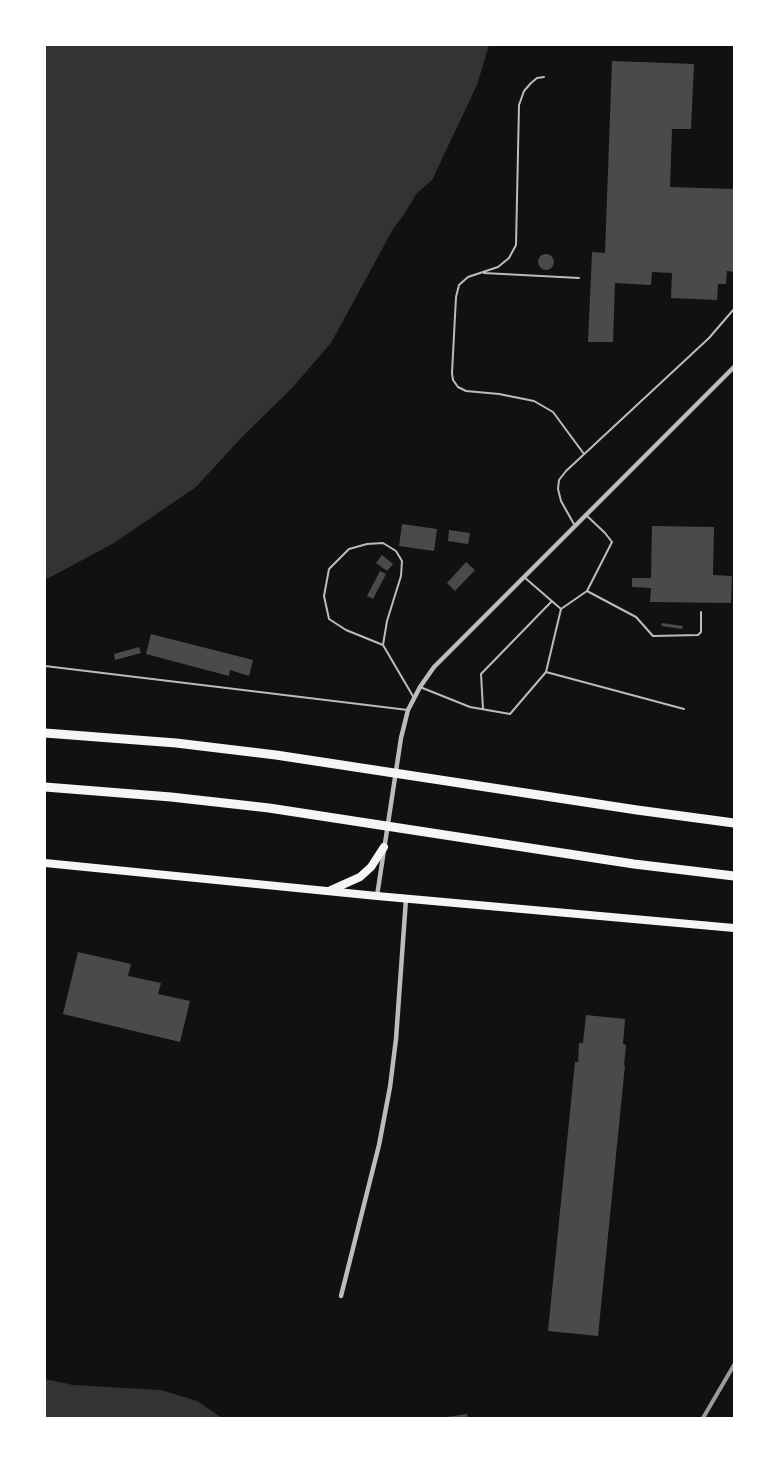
<!DOCTYPE html>
<html>
<head>
<meta charset="utf-8">
<style>
  body { margin:0 }
  #map { position:relative; width:779px; height:1463px; overflow:hidden; background:#111; font-family:"PT Sans",sans-serif }
  canvas { display:block }
  .frame { position:absolute; inset:0; border:46px solid #fff; pointer-events:none }
</style>
</head>
<body>
<div id="map">
<canvas width="779" height="1463"></canvas>
<div class="frame"></div>
</div>
<script>
const c = document.querySelector('canvas').getContext('2d');
c.lineJoin = 'round';
function paint(path, color) { c.fillStyle = color; c.fill(path, 'evenodd'); }
const poly = rows => new Path2D(rows.map(r => 'M' + r).join(''));
function trace(path, color, width, dash) { c.strokeStyle = color; c.lineWidth = width; c.lineCap = dash ? 'butt' : 'round'; c.setLineDash(dash || []); c.stroke(path); }
paint(poly([
  [45,45,489,45,477,85,432,180,417,193,403,216,393,229,331,343,292,388,241,438,196,487,114,543,45,580],
  [45,1379,73,1385,161,1390,197,1401,222,1418,45,1418]
]), '#333');
paint(poly([
  [612,61,694,64,691,129,672,129,670,187,734,189,734,272,727,271,726,284,718,284,717,300,671,298,672,273,652,272,651,285,615,283,613,342,588,342,592,252,605,253],
  '538 262a8 8 0 1 1 16 0a8 8 0 1 1-16 0Z',
  [402,524,437,529,434,551,399,546],
  [652,526,714,527,713,575,732,576,731,603,650,602,651,588,632,587,632,578,651,578],
  [449,530,470,533,468,544,448,541],
  [382,555,393,564,387,571,376,563],
  [466,562,475,570,455,591,447,583],
  [380,571,386,574,373,599,367,596],
  [662,623,683,626,682,629,661,626],
  [151,634,253,660,249,676,230,670,229,676,146,654],
  [139,647,141,653,115,660,114,654],
  [78,952,131,964,128,976,161,983,158,994,190,1001,180,1042,63,1014],
  [586,1015,625,1019,623,1044,626,1045,624,1065,625,1065,598,1336,548,1331,575,1062,578,1062,579,1043,583,1043],
  [467,1414,468,1418,447,1418,447,1417]
]), '#4a4a4a');
trace(poly([
  [544,77,537,78,531,83,524,91,519,105,516,245,509,258,498,267,468,277,459,285,456,297,452,373,453,380,458,387,466,391,499,394,534,401,553,412,584,454],
  [484,273,579,278],
  [586,515,605,533,612,542,587,591,636,617,653,636,698,635,701,632,701,612],
  [575,526,561,501,558,489,559,480,566,471,709,338,734,309],
  [524,577,561,609,587,591],
  [383,645,346,630,329,619,324,596,329,569,349,549,367,544,383,543,396,551,402,561,401,576,387,621,383,645,414,698],
  [45,666,408,710],
  [546,672,684,709],
  [420,687,470,707,510,714,546,672,561,609],
  [483,709,481,674,552,601]
]), '#bcbcbc', 2);
trace(poly([
  [377,896,401,738,408,710,420,687,434,667,734,367],
  [341,1296,379,1145,390,1087,396,1039,406,899]
]), '#bcbcbc', 4.5);
trace(poly([
  [45,863,377,896,734,928],
  [331,890,360,877,371,867,384,847]
]), '#f5f5f5', 8);
trace(poly([
  [45,733,176,743,276,755,637,810,734,823],
  [45,787,171,797,269,808,634,864,734,876]
]), '#f5f5f5', 9);
trace(poly([
  [703,1418,734,1365]
]), '#9a9a9a', 4);
</script>
</body>
</html>
